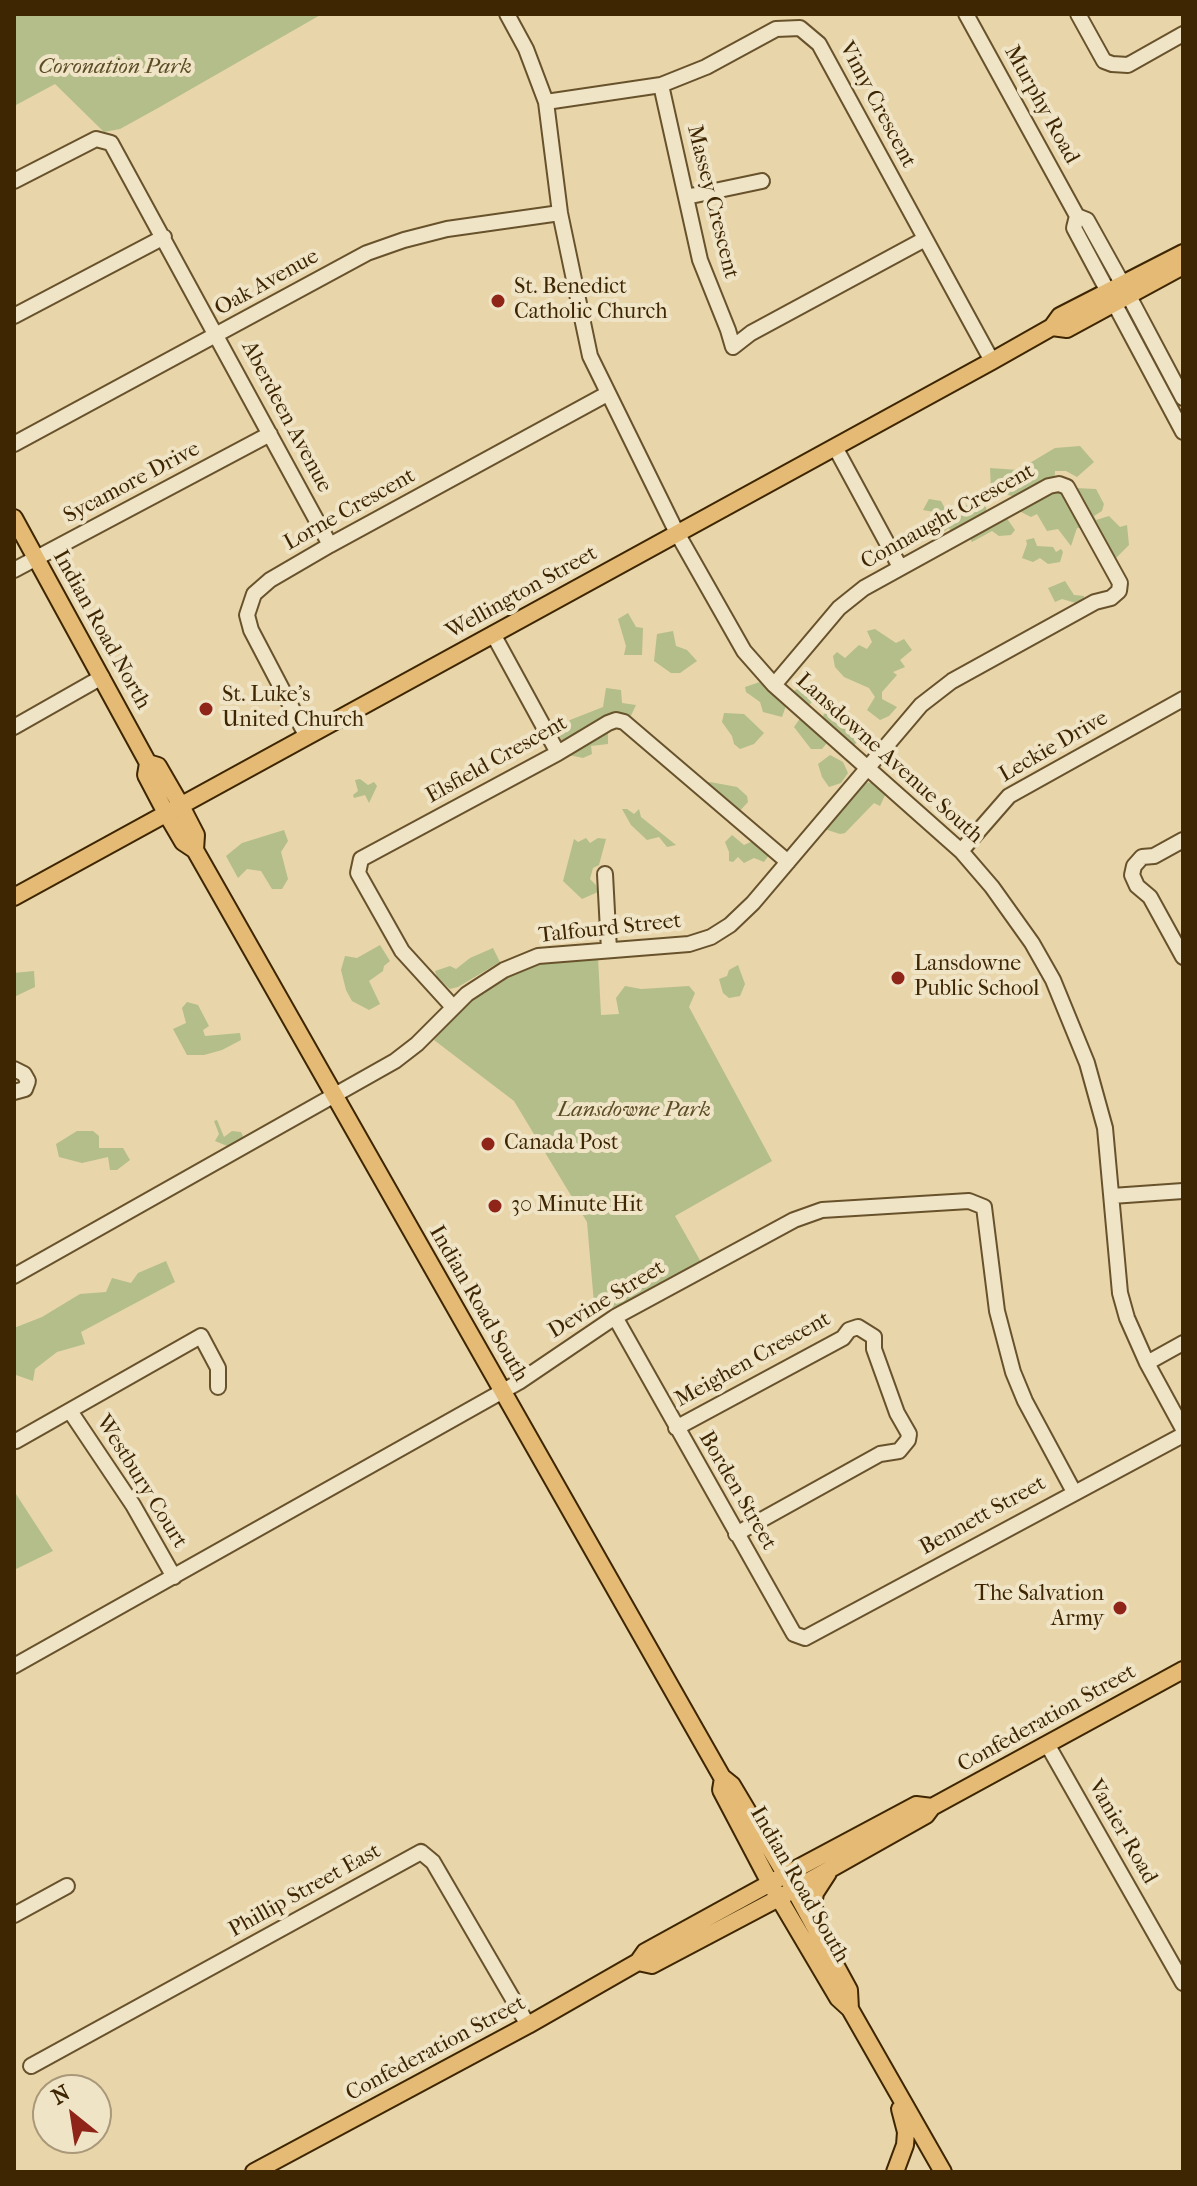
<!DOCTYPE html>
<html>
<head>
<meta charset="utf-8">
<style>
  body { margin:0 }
  #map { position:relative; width:1197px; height:2186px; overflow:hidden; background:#e8d5a9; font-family:"IM FELL French Canon",serif }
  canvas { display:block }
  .frame { position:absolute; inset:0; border:16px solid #3e2603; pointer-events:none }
  .north { position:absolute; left:32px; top:2074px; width:80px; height:80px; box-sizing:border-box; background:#f0e4c7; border:2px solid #a99879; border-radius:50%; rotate:330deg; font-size:22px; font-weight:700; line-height:32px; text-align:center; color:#3e2603 }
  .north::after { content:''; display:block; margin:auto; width:28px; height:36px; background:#8f2418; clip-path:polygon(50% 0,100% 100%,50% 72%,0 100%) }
</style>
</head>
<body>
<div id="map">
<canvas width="1197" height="2186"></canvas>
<div class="frame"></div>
<div class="north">N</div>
</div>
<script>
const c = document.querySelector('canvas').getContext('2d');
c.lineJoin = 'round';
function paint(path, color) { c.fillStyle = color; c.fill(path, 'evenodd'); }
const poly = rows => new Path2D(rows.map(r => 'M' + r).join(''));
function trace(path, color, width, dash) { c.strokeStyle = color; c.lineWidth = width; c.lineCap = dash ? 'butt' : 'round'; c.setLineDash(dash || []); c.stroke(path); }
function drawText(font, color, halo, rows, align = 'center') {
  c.font = font + ' "IM FELL French Canon",serif'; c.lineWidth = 8; c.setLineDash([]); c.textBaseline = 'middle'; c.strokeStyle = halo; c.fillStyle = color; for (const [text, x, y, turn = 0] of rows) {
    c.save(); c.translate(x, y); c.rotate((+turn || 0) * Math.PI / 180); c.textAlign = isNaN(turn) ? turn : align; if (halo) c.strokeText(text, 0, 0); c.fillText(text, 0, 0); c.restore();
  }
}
paint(poly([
  [14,14,322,14,158,108,120,129,104,132,55,84,16,105,14,100],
  [1080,446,1094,462,1077,477,1066,471,1055,471,1054,487,1096,489,1104,504,1102,511,1094,516,1096,520,1109,516,1120,527,1127,525,1129,545,1111,563,1096,529,1077,528,1071,546,1058,529,1047,531,1037,514,1031,517,1015,509,1012,496,991,490,990,468,1018,470,1055,448],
  [929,499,941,501,951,520,962,506,976,504,986,507,987,512,1003,513,1015,530,1011,535,999,536,992,531,972,542,968,535,955,540,949,528,936,537,922,534,922,523,933,520,934,512,923,510],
  [1034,538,1037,546,1053,547,1056,552,1061,549,1063,552,1060,562,1048,564,1040,558,1033,562,1022,558,1027,544,1026,540],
  [1065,581,1074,595,1084,596,1083,605,1062,599,1055,602,1048,588],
  [628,613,636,627,643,628,642,655,624,655,626,646,618,619],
  [875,629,896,643,904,639,912,650,900,660,905,667,893,672,897,675,882,692,882,699,897,707,889,716,880,720,867,710,875,697,869,688,844,677,835,667,833,656,837,652,845,658,859,645,867,649,872,642,867,631],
  [673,631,676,646,687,650,697,661,680,673,671,673,654,661,657,634],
  [763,681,785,697,803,685,816,698,806,708,787,703,782,717,763,712,760,702,746,692,745,687],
  [606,688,621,690,622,703,636,705,628,722,608,715,606,721,593,723,592,732,608,733,608,744,591,746,592,754,583,758,569,755,558,733,570,720,603,707],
  [828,703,854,721,862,737,853,746,835,733,822,749,811,749,794,727,801,717,822,719],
  [724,713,744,714,764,733,754,744,740,749,734,744,732,736,722,722],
  [830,755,843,762,848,773,841,783,829,787,822,777,818,764],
  [360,779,368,785,374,782,377,786,369,803,365,795,354,798,353,795,358,791,355,780],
  [710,782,737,787,747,796,748,802,736,815,701,785],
  [855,782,877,783,886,793,880,806,874,803,845,833,840,834,818,827],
  [622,809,627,809,634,814,639,809,641,817,676,845,667,847,659,837,647,840,631,825],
  [284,830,288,841,281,852,288,879,282,889,272,889,261,871,247,869,238,878,226,856,242,843],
  [732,835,744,845,753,841,769,855,764,862,754,858,744,863,738,857,733,862,729,861,729,852,725,842],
  [586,838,590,843,598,838,606,839,599,865,593,868,590,879,596,885,598,892,582,899,563,881,574,839,578,842],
  [380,945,390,961,384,966,383,971,369,981,380,1004,369,1010,352,1001,346,990,341,970,345,956,357,958],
  [493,948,500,962,458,987,450,989,437,977,435,971,450,966,456,969,470,958],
  [598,957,601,1015,619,1014,616,998,625,986,641,989,689,986,695,993,689,1007,772,1161,675,1216,701,1262,617,1306,595,1315,587,1222,514,1101,434,1040,460,1010,511,973,548,961],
  [738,965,745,984,740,996,729,998,723,993,719,979,727,976,729,970],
  [34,971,35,987,14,997,14,973],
  [187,1002,198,1005,209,1026,203,1030,205,1036,240,1033,241,1040,222,1050,204,1055,187,1055,173,1029,186,1023,182,1008],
  [217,1120,224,1137,232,1131,241,1132,243,1136,238,1146,232,1148,215,1141,219,1134,214,1121],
  [77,1131,93,1131,99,1136,99,1148,123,1148,130,1160,117,1170,110,1170,108,1157,82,1163,59,1157,56,1144],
  [166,1261,175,1282,81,1332,85,1344,57,1352,35,1369,33,1381,16,1375,14,1328,42,1317,80,1294,106,1292,112,1278,131,1283,138,1273],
  [14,1491,53,1551,14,1570]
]), '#b3be8a');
const minor = poly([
  [507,14,526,49,546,102,560,213,590,356,677,533,744,651,774,685,961,851,992,887,1032,943,1053,980,1087,1063,1105,1128,1120,1293,1127,1318,1147,1363,1183,1429],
  [966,14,1077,216,1087,220,1122,283,1183,398],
  [1078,14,1104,61,1112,64,1128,65,1183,34],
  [661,85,700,260,728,330,733,347,751,333,925,239],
  [546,102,661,85,706,67,776,29,800,28,819,44,992,361],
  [14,181,96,139,111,143,330,545],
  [686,197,762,181],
  [1077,216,1074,228,1183,432],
  [14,316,164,237],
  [14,444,367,253,404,240,447,229,560,213],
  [835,447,900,567],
  [14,570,270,434],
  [493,634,558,753],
  [14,727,102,677],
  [306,735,251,630,247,615,254,594,270,580,330,545,607,394],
  [1183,840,1154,856,1142,857,1134,866,1132,875,1137,886,1150,897,1183,957],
  [961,851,1009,796,1183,699],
  [605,874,609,950],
  [453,1007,402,951,358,873,361,859,558,753,608,723,616,720,624,722,788,862],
  [14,1069,24,1074,28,1081,25,1089,14,1092],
  [1112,1196,1183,1191],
  [14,1276,395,1061,417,1044,467,994,504,970,538,956,689,944,711,937,730,925,753,903,921,705,952,681,1095,602,1111,598,1119,591,1120,583,1067,487,1059,484,1049,486,864,588,839,608,774,685],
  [615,1317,794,1634,805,1638,1183,1435],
  [1147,1363,1183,1343],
  [70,1411,133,1505,174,1577],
  [676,1428,843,1338,849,1330,858,1327,874,1337,874,1349,897,1413,909,1434,908,1440,899,1451,880,1454,736,1534],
  [16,1441,201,1336,218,1368,218,1387],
  [14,1666,519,1382,615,1317,794,1220,822,1210,969,1201,984,1207,997,1311,1013,1372,1025,1401,1074,1492],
  [1047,1744,1183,1983],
  [14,1915,67,1886],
  [31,2066,421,1852,433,1862,528,2025]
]);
const major = poly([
  [1052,327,1067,329,1183,266],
  [14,518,148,763,158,766,180,804,196,835,195,850],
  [148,763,146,775,166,813,183,842,195,850,722,1777,732,1785,794,1889,849,1990,850,2009],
  [14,897,992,361,1052,327,1060,316,1183,253],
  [723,1778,721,1790,770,1883,838,1998,850,2009,943,2172],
  [818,1921,813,1905,815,1893,828,1873],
  [638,1962,652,1965,777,1899,926,1815,932,1807,1183,1670],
  [254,2172,528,2025,638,1962,645,1952,785,1875,916,1805,932,1807],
  [895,2172,905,2145,906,2132,900,2109]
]);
trace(minor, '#68522c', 18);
trace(major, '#3e2603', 20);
trace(minor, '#f0e4c7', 14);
trace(major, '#e4ba74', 16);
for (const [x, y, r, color] of [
  [498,301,8,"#8f2418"],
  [206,709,8,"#8f2418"],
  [898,978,8,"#8f2418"],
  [488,1144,8,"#8f2418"],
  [495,1206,8,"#8f2418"],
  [1120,1608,8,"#8f2418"]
]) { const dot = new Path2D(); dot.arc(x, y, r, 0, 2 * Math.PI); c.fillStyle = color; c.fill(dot); trace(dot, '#f0e4c7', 3); }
drawText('italic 22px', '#5b4c25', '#f0e4c7', [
  ["Coronation Park",115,68],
  ["Lansdowne Park",634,1111]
]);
drawText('22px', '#3e2603', '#f0e4c7', [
  ["Vimy Crescent",877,105,62],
  ["Murphy Road",1041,105,61],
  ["Massey Crescent",712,202,76],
  ["Oak Avenue",267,283,-29],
  ["Aberdeen Avenue",286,417,62],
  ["Sycamore Drive",132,483,-28],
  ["Lorne Crescent",350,510,-29],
  ["Connaught Crescent",948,517,-29],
  ["Wellington Street",522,593,-29],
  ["Indian Road North",101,630,61],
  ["Leckie Drive",1054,747,-30],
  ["Lansdowne Avenue South",889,759,42],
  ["Elsfield Crescent",497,760,-29],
  ["Talfourd Street",610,929,-6],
  ["Devine Street",607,1300,-31],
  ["Indian Road South",478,1304,60],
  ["Meighen Crescent",753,1360,-29],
  ["Westbury Court",141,1482,58],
  ["Borden Street",737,1491,60],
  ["Bennett Street",983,1516,-29],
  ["Confederation Street",1047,1719,-29],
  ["Vanier Road",1122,1832,60],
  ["Indian Road South",799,1885,60],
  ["Phillip Street East",305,1891,-29],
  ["Confederation Street",436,2049,-28]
]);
drawText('22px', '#3e2603', '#f0e4c7', [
  ["St. Benedict",514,288],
  ["Catholic Church",514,313],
  ["St. Luke's",222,696],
  ["United Church",222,721],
  ["Lansdowne",914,965],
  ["Public School",914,990],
  ["Canada Post",504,1144],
  ["30 Minute Hit",511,1206],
  ["The Salvation",1104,1595,"right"],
  ["Army",1104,1620,"right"]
], 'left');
</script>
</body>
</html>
